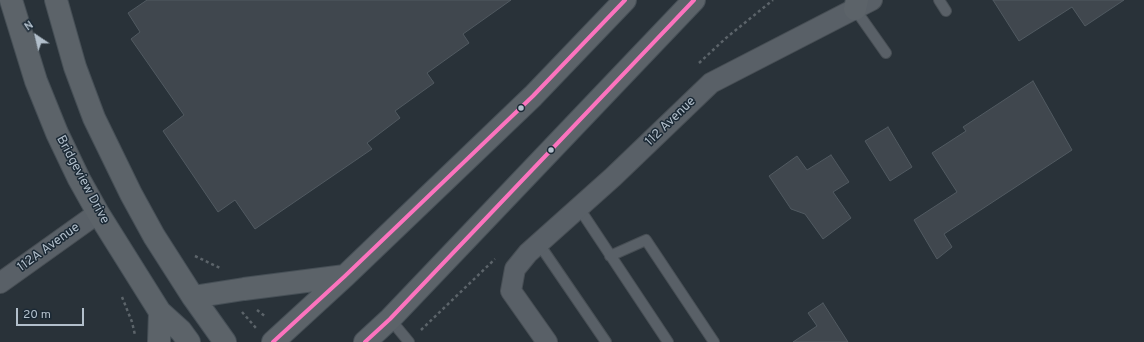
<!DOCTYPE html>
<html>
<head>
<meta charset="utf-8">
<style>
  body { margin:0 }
  #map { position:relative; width:1144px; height:342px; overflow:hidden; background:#293239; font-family:Overpass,sans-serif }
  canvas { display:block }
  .north { position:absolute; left:16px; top:16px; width:40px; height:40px; -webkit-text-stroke:3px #1b2935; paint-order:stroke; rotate:325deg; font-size:11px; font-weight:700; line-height:16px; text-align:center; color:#b2bfcb }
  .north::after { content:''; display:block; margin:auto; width:14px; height:18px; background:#b2bfcb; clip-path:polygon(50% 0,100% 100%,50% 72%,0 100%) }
  .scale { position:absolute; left:16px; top:308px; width:68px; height:18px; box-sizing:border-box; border:2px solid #b2bfcb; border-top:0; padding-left:5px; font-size:12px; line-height:14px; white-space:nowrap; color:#b2bfcb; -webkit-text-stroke:3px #1b2935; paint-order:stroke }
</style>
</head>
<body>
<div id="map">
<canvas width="1144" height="342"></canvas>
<div class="north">N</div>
<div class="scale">20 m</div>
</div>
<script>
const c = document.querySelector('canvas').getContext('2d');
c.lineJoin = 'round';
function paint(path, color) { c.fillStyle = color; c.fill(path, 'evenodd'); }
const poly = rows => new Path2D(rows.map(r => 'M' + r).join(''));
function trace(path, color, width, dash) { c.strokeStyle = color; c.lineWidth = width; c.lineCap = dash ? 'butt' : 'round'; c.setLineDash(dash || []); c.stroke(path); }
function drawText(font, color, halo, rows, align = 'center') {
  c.font = font + ' Overpass,sans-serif'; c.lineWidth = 3; c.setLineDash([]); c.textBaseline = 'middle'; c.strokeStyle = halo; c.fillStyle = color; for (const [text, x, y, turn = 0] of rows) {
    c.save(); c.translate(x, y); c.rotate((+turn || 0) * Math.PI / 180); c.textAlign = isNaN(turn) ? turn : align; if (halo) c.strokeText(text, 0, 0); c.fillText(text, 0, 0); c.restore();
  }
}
const building = poly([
  [147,0,511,0,463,34,469,43,427,73,434,83,395,111,400,118,367,143,372,149,255,229,235,200,218,212,163,131,184,115,131,39,140,32,128,13,147,0],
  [993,0,1124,0,1085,26,1072,7,1019,41,993,0],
  [1033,81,1072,150,944,234,952,247,937,259,914,220,957,192,932,153,966,131,963,127,1033,81],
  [888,127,912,167,890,181,865,141,888,127],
  [831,155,849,182,833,192,851,218,823,239,805,214,791,209,769,176,797,156,807,170,831,155],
  [823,303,848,342,793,342,817,326,808,313,823,303]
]);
paint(building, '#40474e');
trace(building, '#515a61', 1);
const lane = poly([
  [939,0,946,11],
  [855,9,886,53],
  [579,208,668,342],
  [539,244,606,342],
  [610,256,646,240,714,342],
  [390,319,409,342]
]);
const street = poly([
  [0,283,98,213],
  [547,342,511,291,515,269,528,253,613,177,711,83,872,0]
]);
const primary = poly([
  [11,0,36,81,57,133,79,179,98,213,160,312,181,331,189,342],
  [56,0,75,67,94,118,131,194,154,236,193,297,225,342],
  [855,9,857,0],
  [193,297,244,289,345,276],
  [159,342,160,312],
  [273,342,345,276,533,96,625,0],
  [365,342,390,319,694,0]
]);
trace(lane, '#474e54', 12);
trace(street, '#474e54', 22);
trace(primary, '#464f56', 24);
trace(poly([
  [699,63,726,38,773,0],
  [195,256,222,269],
  [122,297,132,322,135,335],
  [257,310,266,317],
  [242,312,256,328],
  [421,330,495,259]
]), '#5c646a', 2.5, [3, 3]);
trace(lane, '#596067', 10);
trace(street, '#596067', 20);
trace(primary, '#5c6369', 22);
trace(poly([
  [273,342,345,276,533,96,625,0],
  [365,342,390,319,694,0]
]), '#fc73be', 4);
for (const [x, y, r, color] of [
  [521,108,3.5,"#b2bfcb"],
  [551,150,3.5,"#b2bfcb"]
]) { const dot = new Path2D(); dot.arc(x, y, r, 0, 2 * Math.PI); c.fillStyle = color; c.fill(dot); trace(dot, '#1b2935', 1.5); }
drawText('13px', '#b2bfcb', '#1b2935', [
  ["112 Avenue",671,122,-44],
  ["Bridgeview Drive",82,180,62],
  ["112A Avenue",49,248,-36]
]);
</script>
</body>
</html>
